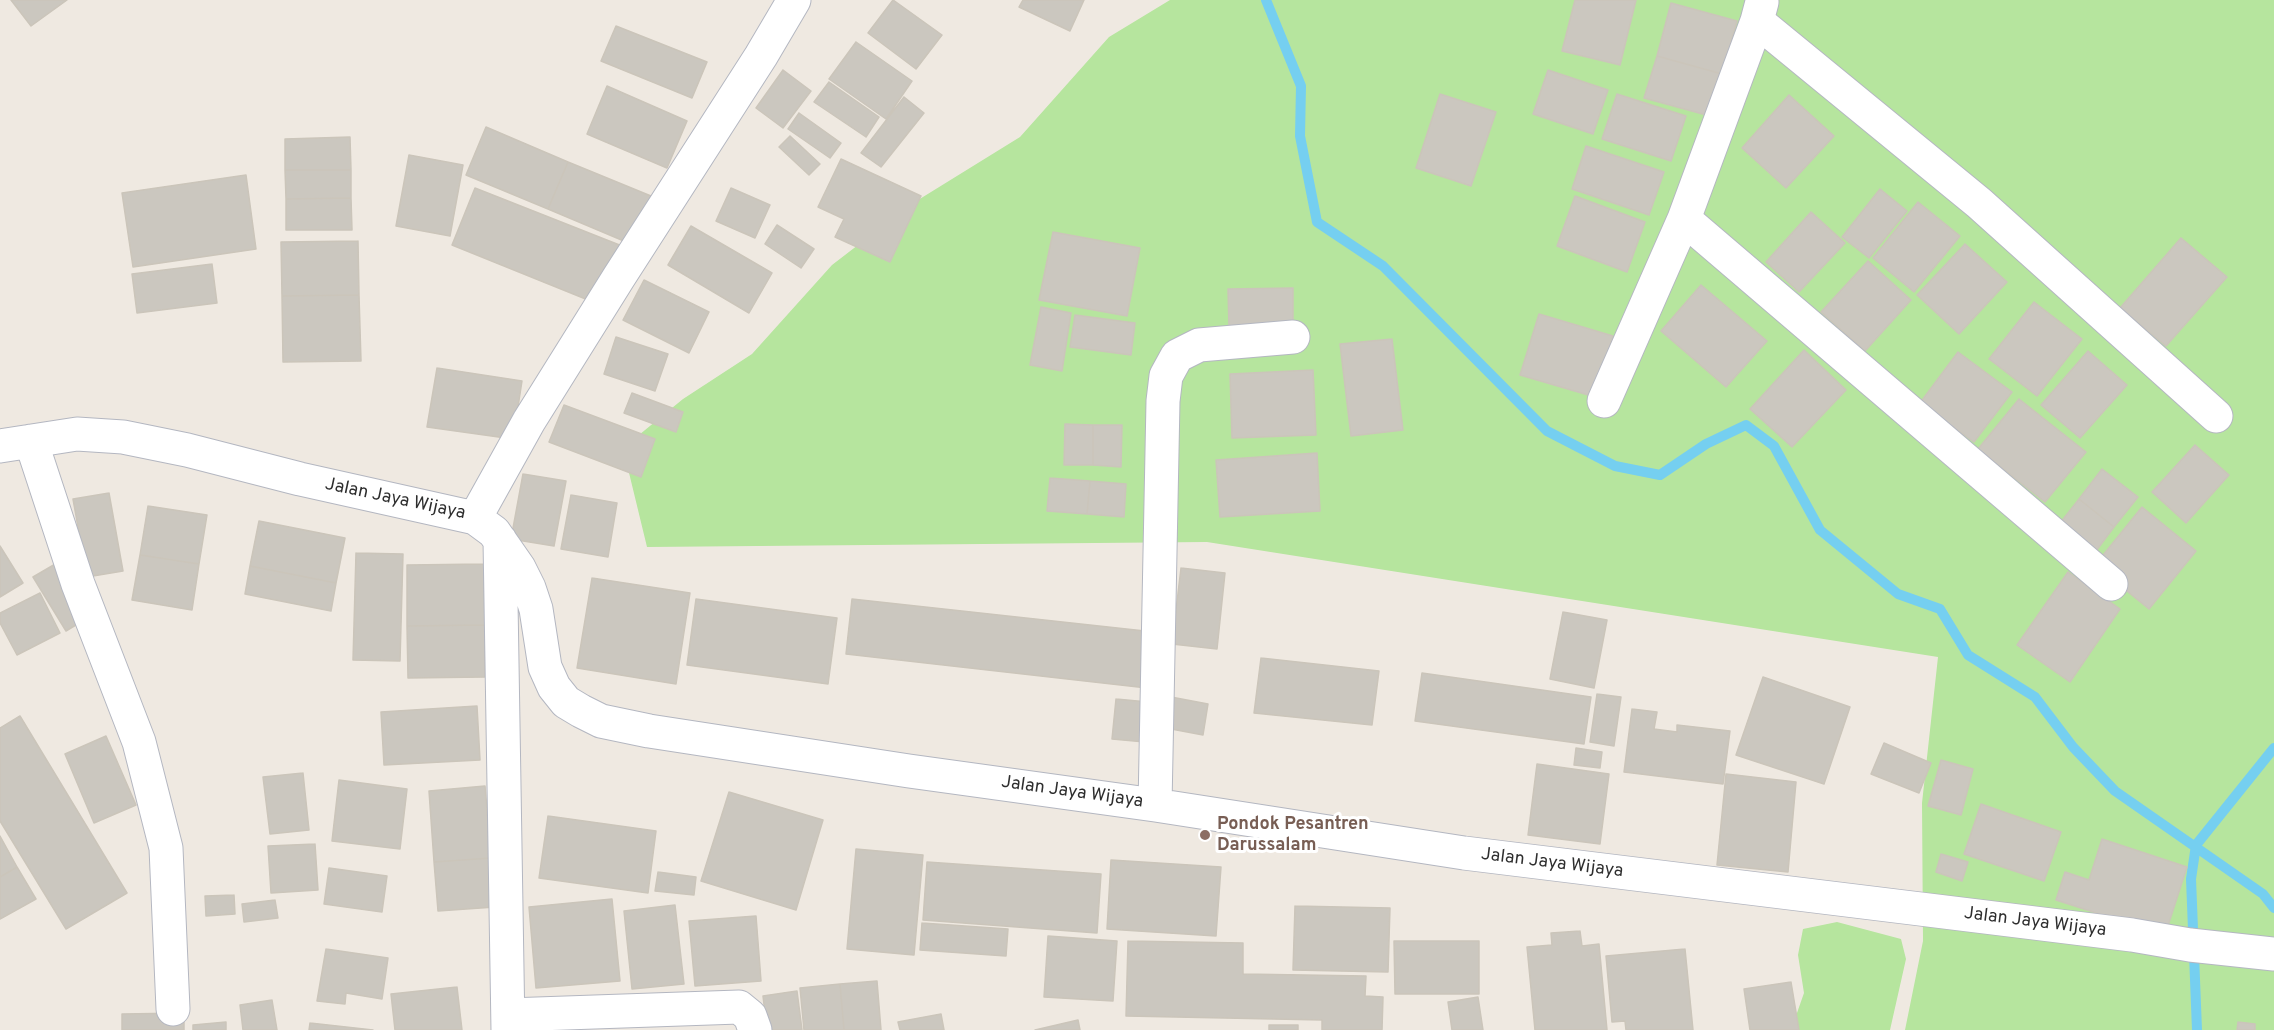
<!DOCTYPE html>
<html>
<head>
<meta charset="utf-8">
<style>
  body { margin:0 }
  canvas { display:block; background:#efe9e1 }
</style>
</head>
<body>
<canvas width="2274" height="1030"></canvas>
<script>
const c = document.querySelector('canvas').getContext('2d');
c.lineJoin = 'round';
function paint(path, color) { c.fillStyle = color; c.fill(path, 'evenodd'); }
const poly = rows => new Path2D(rows.map(r => 'M' + r).join(''));
function trace(path, color, width, dash) { c.strokeStyle = color; c.lineWidth = width; c.lineCap = dash ? 'butt' : 'round'; c.setLineDash(dash || []); c.stroke(path); }
function drawText(font, color, halo, rows, align = 'center') {
  c.font = font + ' Overpass,sans-serif'; c.lineWidth = 6; c.setLineDash([]); c.textBaseline = 'middle'; c.strokeStyle = halo; c.fillStyle = color; for (const [text, x, y, turn = 0] of rows) {
    c.save(); c.translate(x, y); c.rotate((+turn || 0) * Math.PI / 180); c.textAlign = isNaN(turn) ? turn : align; if (halo) c.strokeText(text, 0, 0); c.fillText(text, 0, 0); c.restore();
  }
}
paint(poly([
  [1170,0,2274,0,2274,1030,1905,1030,1923,941,1922,803,1938,657,1207,542,647,547,623,448,683,399,752,354,832,265,910,205,1020,137,1109,37],
  [1837,922,1901,939,1906,959,1890,1030,1791,1030,1804,993,1798,955,1803,929]
]), '#b6e59e');
trace(poly([
  [1266,0,1301,86,1300,136,1317,222,1383,266,1547,431,1615,466,1660,475,1706,444,1746,425,1774,446,1820,530,1898,594,1940,609,1968,655,2035,697,2073,747,2115,791,2263,894,2274,908],
  [2197,1030,2191,879,2196,845,2274,748]
]), '#75cff0', 10);
const building = poly([
  [11,0,67,0,31,26,11,0],
  [893,0,942,35,916,69,868,33,893,0],
  [1023,0,1084,0,1070,31,1019,7,1023,0],
  [1575,0,1636,0,1620,65,1562,51,1575,0],
  [1671,3,1737,21,1722,74,1657,56,1671,3],
  [616,26,707,62,692,98,601,61,616,26],
  [856,42,912,81,886,119,829,79,856,42],
  [1657,56,1722,74,1710,116,1644,98,1657,56],
  [783,70,811,91,783,128,756,108,783,70],
  [1548,70,1608,90,1593,134,1533,114,1548,70],
  [829,82,879,117,866,137,814,102,829,82],
  [607,86,687,121,667,168,587,134,607,86],
  [1440,94,1496,112,1471,186,1416,168,1440,94],
  [1617,94,1686,116,1671,161,1602,139,1617,94],
  [1789,95,1834,136,1786,188,1742,148,1789,95],
  [904,97,924,113,881,167,861,153,904,97],
  [799,113,841,143,830,158,788,129,799,113],
  [486,127,568,162,548,209,466,175,486,127],
  [790,136,820,164,809,175,779,147,790,136],
  [350,137,351,170,285,170,285,139,350,137],
  [1586,146,1664,172,1649,215,1572,189,1586,146],
  [409,155,463,165,450,236,396,226,409,155],
  [841,159,921,196,890,262,835,237,844,219,818,207,841,159],
  [568,162,651,196,631,244,548,209,568,162],
  [285,170,351,170,351,198,286,199,285,170],
  [246,175,256,249,133,267,122,193,246,175],
  [475,188,622,246,598,304,452,245,475,188],
  [731,188,770,205,755,238,716,221,731,188],
  [1880,189,1907,211,1869,258,1842,237,1880,189],
  [1575,196,1645,222,1627,272,1557,246,1575,196],
  [351,198,352,230,286,230,286,199,351,198],
  [1918,202,1960,236,1914,292,1873,258,1918,202],
  [1811,212,1845,243,1799,292,1766,262,1811,212],
  [777,225,814,249,801,268,765,244,777,225],
  [691,226,772,273,749,313,668,265,691,226],
  [1053,232,1140,248,1127,316,1039,300,1053,232],
  [2181,238,2227,277,2166,346,2120,308,2181,238],
  [358,241,359,295,282,296,281,242,358,241],
  [1965,244,2007,282,1959,334,1917,295,1965,244],
  [1868,261,1911,300,1865,351,1821,312,1868,261],
  [212,264,217,303,137,313,132,274,212,264],
  [644,280,709,312,689,353,623,320,644,280],
  [1701,285,1767,341,1726,387,1661,331,1701,285],
  [1293,288,1293,326,1229,327,1228,289,1293,288],
  [359,295,361,361,283,362,282,296,359,295],
  [2034,302,2082,339,2037,396,1989,359,2034,302],
  [1041,307,1071,313,1062,371,1030,365,1041,307],
  [1539,314,1613,336,1595,397,1520,375,1539,314],
  [1075,315,1135,323,1131,355,1070,347,1075,315],
  [616,337,668,354,655,391,604,374,616,337],
  [1392,339,1403,430,1351,436,1340,344,1392,339],
  [1804,350,1846,390,1792,447,1750,409,1804,350],
  [2088,351,2127,385,2080,438,2041,405,2088,351],
  [1958,352,2012,392,1974,442,1920,403,1958,352],
  [437,368,522,381,513,439,427,427,437,368],
  [1313,370,1316,435,1232,438,1230,374,1313,370],
  [632,393,683,412,676,432,624,413,632,393],
  [2019,399,2086,452,2045,502,1978,449,2019,399],
  [564,405,655,439,641,477,549,442,564,405],
  [1065,424,1093,425,1093,465,1064,465,1065,424],
  [1093,425,1122,425,1121,467,1093,465,1093,425],
  [2195,445,2229,475,2186,523,2152,492,2195,445],
  [1317,453,1320,511,1220,517,1216,460,1317,453],
  [2102,469,2138,497,2114,527,2079,499,2102,469],
  [523,474,566,481,554,546,511,539,523,474],
  [1050,478,1090,481,1087,514,1047,511,1050,478],
  [1090,481,1126,484,1124,517,1087,514,1090,481],
  [109,493,123,571,87,577,73,499,109,493],
  [571,495,617,503,608,557,561,549,571,495],
  [2079,499,2114,527,2093,555,2057,527,2079,499],
  [148,506,207,515,199,564,140,555,148,506],
  [2142,507,2196,551,2149,609,2095,565,2142,507],
  [259,521,345,538,336,583,250,566,259,521],
  [0,546,23,583,0,597,0,546],
  [356,553,403,554,400,661,353,660,356,553],
  [140,555,199,564,192,610,132,600,140,555],
  [57,563,89,617,66,631,33,577,57,563],
  [484,564,485,625,407,626,407,565,484,564],
  [250,566,336,583,331,611,245,594,250,566],
  [1181,568,1225,573,1217,649,1172,644,1181,568],
  [2068,572,2120,609,2070,682,2017,645,2068,572],
  [592,578,690,593,676,684,577,668,592,578],
  [40,593,60,633,17,655,0,623,0,613,40,593],
  [696,599,837,618,828,684,687,665,696,599],
  [852,599,1154,632,1147,688,846,654,852,599],
  [1563,612,1607,620,1594,688,1550,679,1563,612],
  [485,625,485,677,408,678,407,626,485,625],
  [1261,658,1379,671,1372,725,1254,713,1261,658],
  [1422,673,1591,697,1584,744,1415,721,1422,673],
  [1763,677,1850,707,1824,784,1736,755,1763,677],
  [1597,694,1621,697,1614,746,1590,742,1597,694],
  [1171,697,1208,704,1203,735,1166,728,1171,697],
  [1116,699,1148,702,1145,742,1112,739,1116,699],
  [477,706,480,760,384,765,381,712,477,706],
  [1632,709,1657,712,1654,729,1677,732,1677,725,1730,731,1723,784,1624,772,1632,709],
  [20,716,127,893,66,929,0,821,0,728,20,716],
  [106,736,136,805,94,823,65,754,106,736],
  [1884,743,1931,763,1919,793,1871,774,1884,743],
  [1576,748,1602,752,1600,768,1574,765,1576,748],
  [1941,760,1973,769,1961,815,1928,806,1941,760],
  [1537,764,1609,774,1600,844,1528,835,1537,764],
  [303,773,309,830,270,834,263,777,303,773],
  [1726,774,1796,782,1788,872,1717,865,1726,774],
  [339,780,407,789,400,849,332,841,339,780],
  [485,786,491,858,434,862,429,791,485,786],
  [729,792,823,820,796,910,701,881,729,792],
  [1981,804,2061,832,2044,881,1964,854,1981,804],
  [548,816,656,831,648,893,539,878,548,816],
  [0,836,17,867,0,877,0,836],
  [2102,839,2187,867,2165,935,2056,900,2065,872,2089,880,2102,839],
  [315,844,318,890,271,893,268,846,315,844],
  [856,849,923,855,914,955,847,949,856,849],
  [1941,854,1968,862,1962,881,1936,872,1941,854],
  [491,858,495,907,438,911,434,862,491,858],
  [1111,860,1221,867,1216,936,1107,929,1111,860],
  [927,862,1101,874,1097,933,923,920,927,862],
  [17,867,36,899,0,919,0,877,17,867],
  [329,868,387,876,382,912,324,904,329,868],
  [658,872,696,877,694,895,655,891,658,872],
  [234,895,235,914,206,916,205,896,234,895],
  [612,899,620,981,536,988,529,907,612,899],
  [275,900,278,918,244,922,242,904,275,900],
  [675,905,684,984,632,989,624,911,675,905],
  [1295,906,1390,908,1388,972,1293,970,1295,906],
  [756,916,761,981,695,986,689,921,756,916],
  [922,923,1008,929,1006,956,920,950,922,923],
  [1580,931,1582,946,1599,944,1607,1030,1535,1030,1527,947,1552,945,1551,933,1580,931],
  [1048,936,1117,941,1113,1001,1044,997,1048,936],
  [1128,941,1243,943,1243,974,1366,976,1365,996,1383,997,1382,1030,1322,1030,1322,1020,1126,1016,1128,941],
  [1394,941,1479,941,1479,994,1395,994,1394,941],
  [326,949,388,958,382,999,346,993,345,1004,317,1001,326,949],
  [1685,949,1693,1030,1626,1030,1625,1021,1612,1022,1606,956,1685,949],
  [877,981,881,1030,844,1030,840,984,877,981],
  [1791,982,1799,1030,1750,1030,1744,989,1791,982],
  [840,984,844,1030,804,1030,800,988,840,984],
  [457,987,462,1030,395,1030,391,994,457,987],
  [797,991,802,1030,767,1030,763,996,797,991],
  [1478,997,1483,1030,1452,1030,1448,1002,1478,997],
  [272,1000,277,1030,243,1030,240,1005,272,1000],
  [184,1013,184,1030,122,1030,122,1014,184,1013],
  [941,1014,944,1030,900,1030,898,1022,941,1014],
  [1078,1020,1080,1030,1035,1030,1078,1020],
  [226,1022,226,1030,193,1030,193,1025,226,1022],
  [2238,1022,2255,1024,2255,1030,2237,1030,2238,1022],
  [310,1023,373,1030,309,1030,310,1023],
  [1269,1025,1298,1025,1298,1030,1269,1030,1269,1025]
]);
paint(building, '#cbc7bf');
trace(building, '#cbc5ba', 1.5);
const minor = poly([
  [1757,21,1979,203,2216,416],
  [1684,219,2111,584],
  [1604,401,1684,219,1757,21,1762,2],
  [31,441,78,584,139,742,166,848,173,1009],
  [0,446,77,434,123,437,187,450,300,479,475,518,494,532,519,568,529,588,536,609,545,667,554,687,566,702,581,711,601,721,649,731,909,771,1155,805,1464,853,2132,935,2190,945,2274,954],
  [475,518,529,421,619,277,761,56,794,0],
  [500,540,508,1030],
  [1155,805,1163,401,1166,376,1177,356,1199,345,1293,337],
  [508,1015,739,1007,750,1016,755,1030]
]);
trace(minor, '#b4b7c1', 35);
trace(minor, '#fff', 33);
for (const [x, y, r, color] of [
  [1205,835,6,"#8d6e63"]
]) { const dot = new Path2D(); dot.arc(x, y, r, 0, 2 * Math.PI); c.fillStyle = color; c.fill(dot); trace(dot, '#fff', 2); }
drawText('18px', '#2e2e2e', '#fff', [
  ["Jalan Jaya Wijaya",395,500,12],
  ["Jalan Jaya Wijaya",1072,793,8],
  ["Jalan Jaya Wijaya",1552,864,7],
  ["Jalan Jaya Wijaya",2035,923,7]
]);
drawText('bold 18px', '#785e54', '#fff', [
  ["Pondok Pesantren",1217,825],
  ["Darussalam",1217,846]
], 'left');
</script>
</body>
</html>
